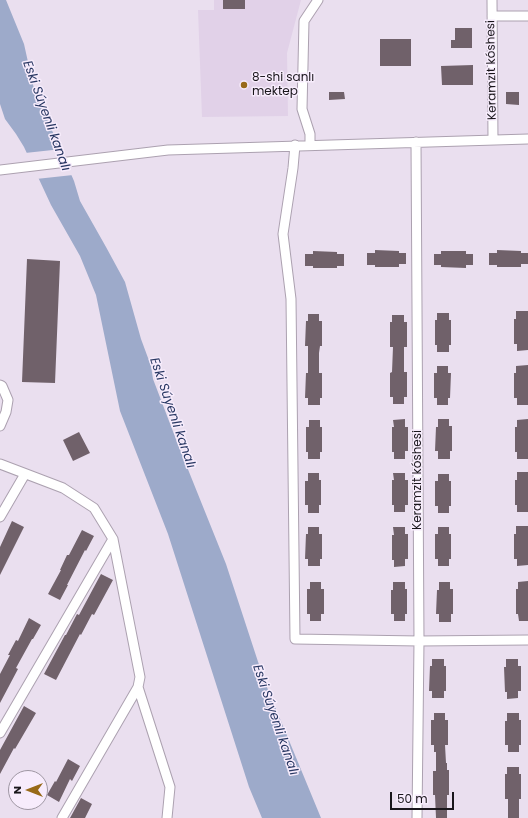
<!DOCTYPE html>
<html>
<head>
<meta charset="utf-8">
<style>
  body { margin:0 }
  #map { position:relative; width:528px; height:818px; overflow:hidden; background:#eadfef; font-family:Poppins,sans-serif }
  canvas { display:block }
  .north { position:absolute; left:8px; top:770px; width:40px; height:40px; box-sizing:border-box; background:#f7ecfc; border:1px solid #9e96a2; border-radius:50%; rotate:270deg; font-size:11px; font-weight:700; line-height:16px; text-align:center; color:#19161b }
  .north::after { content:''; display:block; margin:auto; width:14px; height:18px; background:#986a19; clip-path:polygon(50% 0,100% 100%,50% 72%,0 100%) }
  .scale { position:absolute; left:390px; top:792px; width:64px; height:18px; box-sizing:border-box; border:2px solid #19161b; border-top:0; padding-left:5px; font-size:12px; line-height:14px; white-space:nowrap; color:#19161b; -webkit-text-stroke:3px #f7ecfc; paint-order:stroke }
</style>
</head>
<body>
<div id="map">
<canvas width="528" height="818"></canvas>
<div class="north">N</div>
<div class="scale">50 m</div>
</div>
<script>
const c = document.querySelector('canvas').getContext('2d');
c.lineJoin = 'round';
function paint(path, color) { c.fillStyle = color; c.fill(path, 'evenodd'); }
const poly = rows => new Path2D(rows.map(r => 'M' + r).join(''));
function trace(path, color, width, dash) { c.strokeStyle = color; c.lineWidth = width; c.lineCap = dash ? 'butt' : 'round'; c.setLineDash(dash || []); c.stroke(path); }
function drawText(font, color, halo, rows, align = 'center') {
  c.font = font + ' Poppins,sans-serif'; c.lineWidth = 3; c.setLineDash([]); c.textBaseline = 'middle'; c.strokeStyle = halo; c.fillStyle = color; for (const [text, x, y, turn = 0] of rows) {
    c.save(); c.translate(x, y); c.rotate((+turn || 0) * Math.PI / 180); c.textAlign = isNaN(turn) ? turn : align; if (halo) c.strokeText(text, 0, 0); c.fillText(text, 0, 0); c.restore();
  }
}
paint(poly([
  [214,0,301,0,287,53,288,116,202,117,198,10,214,10]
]), '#e1d1e8');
paint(poly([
  [0,0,6,0,24,44,34,89,74,181,80,201,106,247,125,282,141,339,151,366,153,379,177,442,226,564,264,680,321,818,262,818,249,787,168,534,120,411,96,295,80,256,51,205,24,147,16,134,5,119,0,104]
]), '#9daaca');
paint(poly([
  [62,149,73,175,36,179,25,153]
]), '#eadfef');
paint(poly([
  [223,0,245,0,245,9,223,9],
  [455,28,472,28,472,48,451,48,451,40,455,40],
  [380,39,411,39,411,66,380,66],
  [473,65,473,85,442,85,441,66],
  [329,92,344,92,345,99,329,100],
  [506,92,519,92,519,105,506,104],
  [375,250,399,251,399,253,406,253,406,264,399,264,399,267,375,267,375,265,367,265,367,253,375,253],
  [497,250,521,251,521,253,528,253,528,264,521,264,521,267,497,267,497,265,489,265,489,253,497,253],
  [313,251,337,252,337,254,344,254,344,266,337,266,337,268,313,268,313,266,305,266,305,254,313,254],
  [441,251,466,251,466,254,473,254,473,265,466,265,466,268,441,267,441,265,434,265,434,254,441,254],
  [27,259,60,261,55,383,22,382],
  [516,311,528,311,528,350,517,351,517,344,514,344,514,319,516,319],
  [437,313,449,313,449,320,451,320,451,345,449,345,449,352,437,352,437,345,435,345,435,320,437,320],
  [308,314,319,314,319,321,322,321,322,346,320,346,319,353,319,373,322,373,322,398,320,398,320,405,308,405,308,398,305,398,306,373,308,373,308,346,305,346,306,321,308,321],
  [392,315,404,315,404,322,407,322,407,347,404,347,404,372,407,372,407,397,404,397,404,404,393,404,393,397,390,397,390,373,392,372,393,347,390,347,390,322,392,322],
  [528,365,528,405,517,405,517,398,514,398,514,373,516,373,516,366],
  [437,366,448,366,448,373,451,373,450,398,448,398,448,405,437,405,437,398,434,398,434,373,437,373],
  [405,419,405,427,408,427,408,451,405,451,405,459,394,459,394,452,392,452,392,427,394,427,393,420],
  [438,419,449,419,449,426,452,426,452,451,450,451,450,459,438,459,438,451,435,451,436,427,438,427],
  [528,419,528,459,517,459,517,452,515,452,515,427,517,427,517,420],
  [309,420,320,420,320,427,322,427,322,452,320,452,320,459,308,459,308,452,306,452,306,427,309,427],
  [79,432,90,453,73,461,63,440],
  [517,472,528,472,528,512,517,512,517,505,515,505,515,480,517,480],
  [308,473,319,473,319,480,321,480,321,505,319,505,319,513,308,513,308,505,305,505,305,481,308,481],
  [393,473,405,473,405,480,408,480,408,505,405,505,405,512,394,512,394,505,392,505,392,480,394,480],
  [438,474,449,474,449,481,451,481,451,506,449,506,449,513,438,513,438,506,435,506,435,481,438,481],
  [12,521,24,527,0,575,0,547],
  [516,526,528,526,528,565,517,566,517,559,514,559,514,534,516,534],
  [308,527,319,527,319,534,322,534,322,559,320,559,320,566,308,566,308,559,305,559,306,534,308,534],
  [393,527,405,527,405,534,408,534,408,559,405,559,405,566,394,567,394,560,392,560,392,535,394,535],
  [438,527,449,527,449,534,451,534,451,559,449,559,449,566,438,566,438,559,435,559,435,534,438,534],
  [82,530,94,536,86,551,85,550,67,585,68,585,60,600,48,594,61,570,60,570,67,555,69,555],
  [101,574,113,580,94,615,92,614,81,635,80,634,56,680,44,674,65,635,66,635,77,614,79,615],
  [528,581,528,621,519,621,518,614,516,614,516,589,518,589,518,582],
  [310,582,321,582,321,589,324,589,324,614,321,614,321,621,310,621,310,614,307,614,307,589,310,589],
  [393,582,405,582,405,589,407,589,407,614,405,614,405,621,394,621,394,614,391,614,391,590,393,590],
  [439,582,450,582,450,589,453,589,453,614,451,614,451,622,439,622,439,614,436,614,437,590,439,590],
  [29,618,41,625,33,639,32,639,16,668,18,669,0,703,0,674,10,655,8,655,16,640,18,641],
  [432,659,444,659,444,666,446,666,446,691,444,691,444,698,432,698,432,691,429,691,430,666,432,666],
  [506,659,518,659,518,666,521,666,521,691,518,691,518,698,507,699,507,692,505,692,504,667,506,667],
  [24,706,36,713,15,749,14,748,0,774,0,750],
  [434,713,445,713,445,720,448,720,448,745,445,745,446,763,447,763,447,770,449,770,449,795,447,795,447,818,436,818,435,795,433,795,433,771,436,771,436,752,434,752,434,745,431,745,431,720,434,720],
  [507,713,519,713,519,720,521,720,521,745,519,745,519,752,508,752,508,745,505,745,505,721,507,721],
  [68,759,80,766,72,781,70,779,59,802,47,795,55,781,56,782],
  [507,767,519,767,519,774,521,774,521,799,519,799,519,818,508,818,508,799,505,799,505,774,507,774],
  [81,798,92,804,85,818,70,818]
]), '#70616a');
const minor = poly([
  [492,0,493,140],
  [492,16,528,16],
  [416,142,419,641,417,818],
  [295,145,293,168,283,234,291,299,295,639,419,641,528,640],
  [310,145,310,134,302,109,304,21,318,0],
  [0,170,168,150,528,139],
  [0,385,2,386,8,400,6,412,0,426],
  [0,464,63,488,94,508,113,539,140,677,138,687,170,787,167,818],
  [0,517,25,474],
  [0,733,113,539],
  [62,818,138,687]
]);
trace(minor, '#aca1b0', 11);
trace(minor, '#fff', 9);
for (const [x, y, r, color] of [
  [244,85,4,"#986a19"]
]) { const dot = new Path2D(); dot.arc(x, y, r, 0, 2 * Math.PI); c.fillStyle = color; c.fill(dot); trace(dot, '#f7ecfc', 1.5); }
drawText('12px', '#19161b', '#f7ecfc', [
  ["Keramzit kóshesi",492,70,-91],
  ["Keramzit kóshesi",418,480,-90]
]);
drawText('12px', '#19161b', '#f7ecfc', [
  ["8-shi sanlı",252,78],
  ["mektep",252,92]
], 'left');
drawText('italic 13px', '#283762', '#f7ecfc', [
  ["Eski Súyenli kanalı",46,116,70],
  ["Eski Súyenli kanalı",172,413,71],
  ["Eski Súyenli kanalı",275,720,71]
]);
</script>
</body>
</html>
